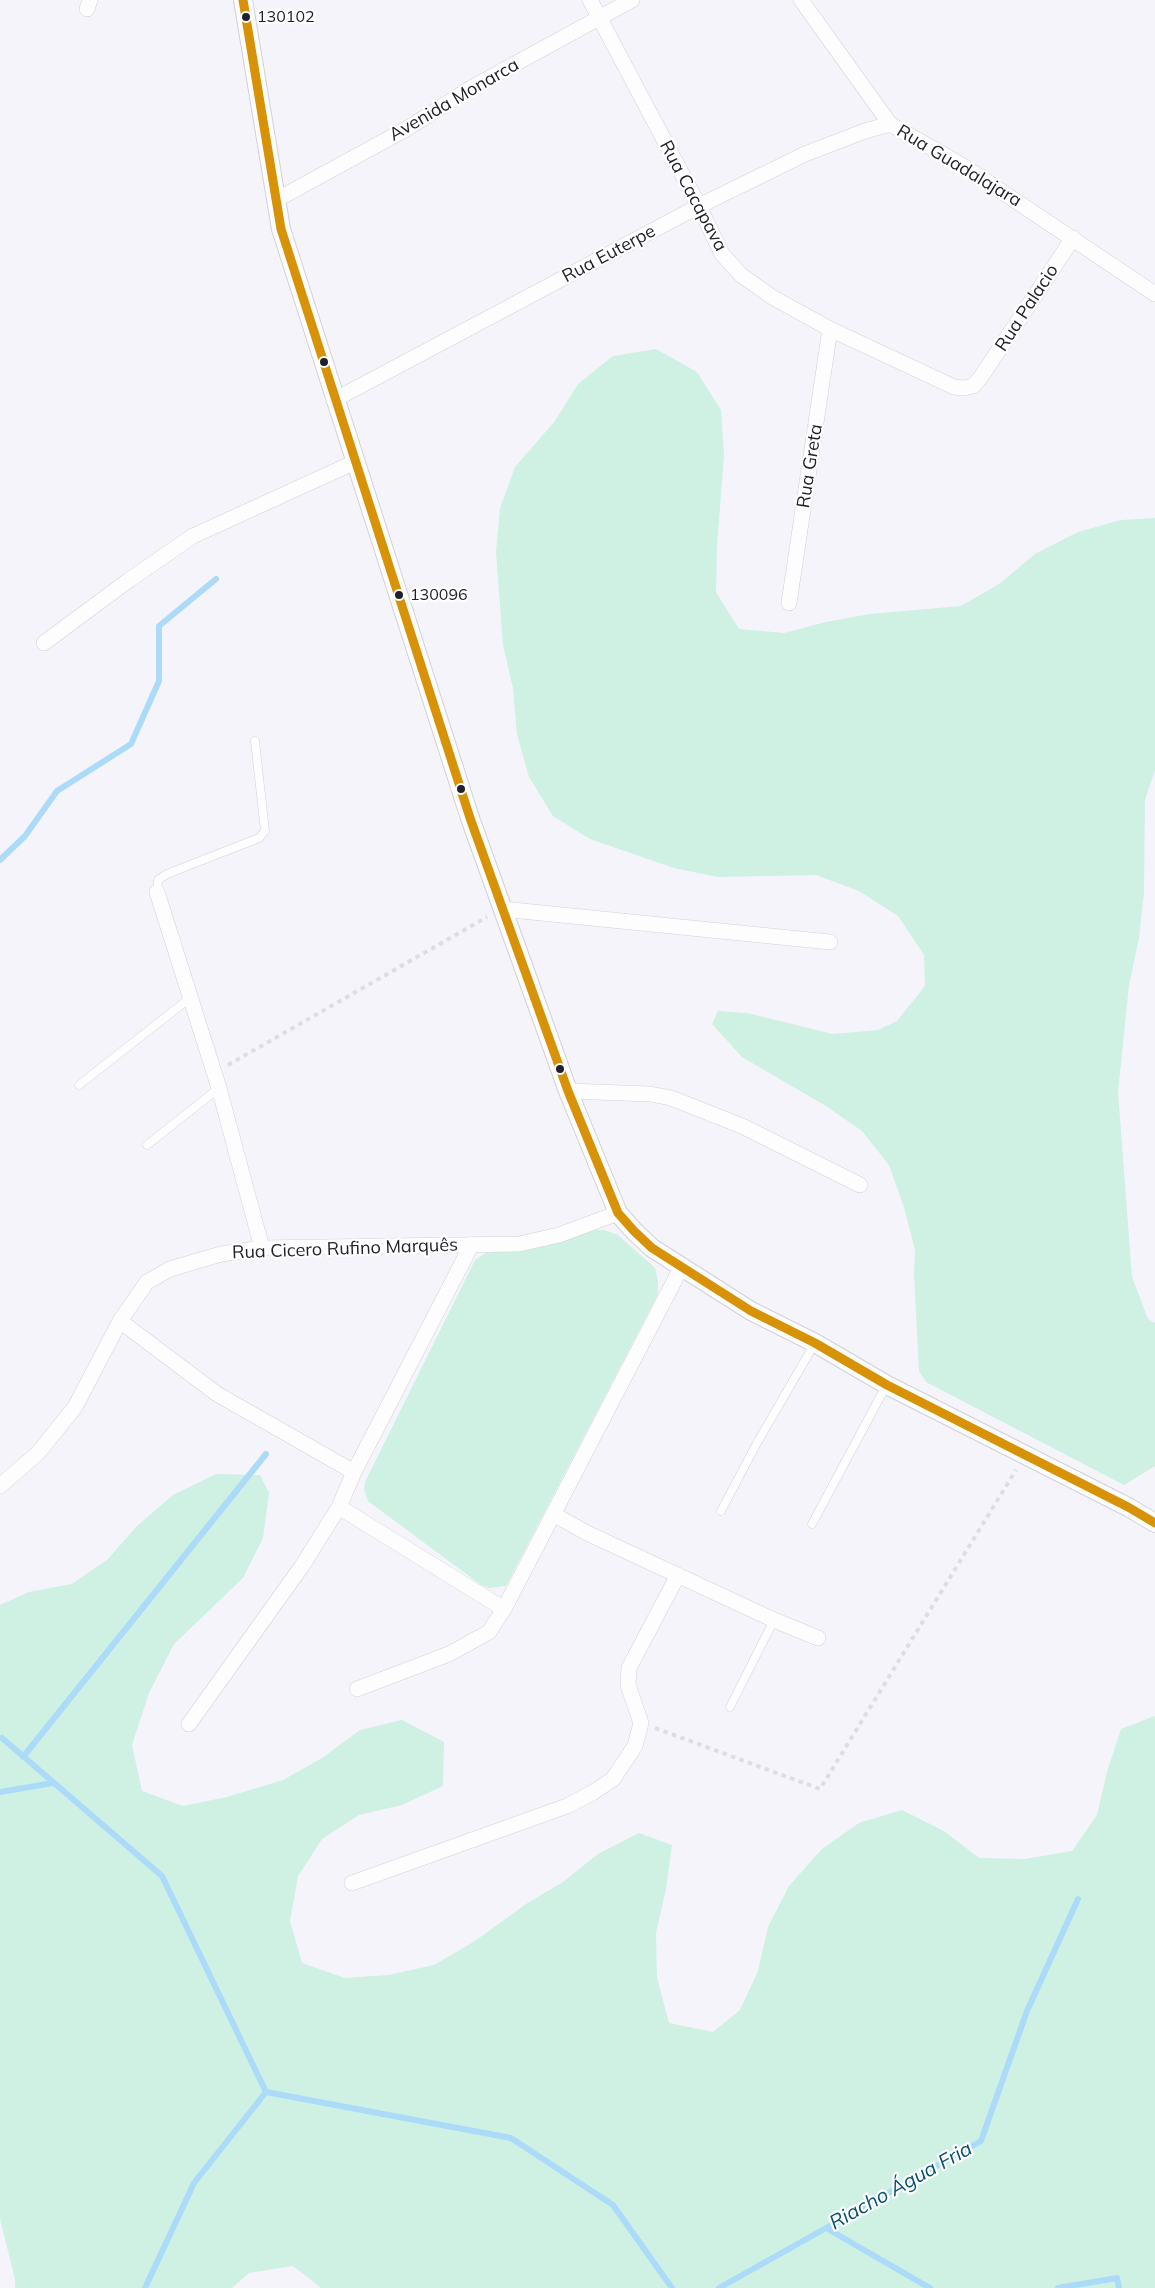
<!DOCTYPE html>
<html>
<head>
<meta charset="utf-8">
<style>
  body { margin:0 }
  canvas { display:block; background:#f4f4fa }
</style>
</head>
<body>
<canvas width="1155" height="2288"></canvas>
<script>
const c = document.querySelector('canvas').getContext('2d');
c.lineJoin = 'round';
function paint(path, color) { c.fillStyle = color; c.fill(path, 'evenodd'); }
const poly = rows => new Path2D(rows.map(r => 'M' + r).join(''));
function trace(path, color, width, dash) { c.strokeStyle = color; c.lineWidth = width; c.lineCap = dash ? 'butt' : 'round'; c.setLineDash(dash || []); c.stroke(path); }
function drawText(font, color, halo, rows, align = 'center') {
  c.font = font + ' Mulish,sans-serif'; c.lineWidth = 4.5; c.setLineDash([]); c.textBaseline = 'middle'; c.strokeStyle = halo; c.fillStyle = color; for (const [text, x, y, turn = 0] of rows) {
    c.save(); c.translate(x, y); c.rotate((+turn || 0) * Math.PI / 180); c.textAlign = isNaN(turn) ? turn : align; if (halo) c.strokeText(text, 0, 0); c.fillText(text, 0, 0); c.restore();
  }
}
paint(poly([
  [656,349,697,372,721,410,724,455,717,546,716,592,739,629,784,633,826,622,870,614,961,606,999,584,1035,554,1078,532,1121,520,1155,518,1155,770,1145,800,1144,893,1139,938,1129,985,1118,1092,1132,1277,1148,1319,1155,1323,1155,1466,1124,1485,926,1382,919,1371,914,1274,915,1250,904,1207,889,1165,862,1131,826,1106,742,1057,712,1024,718,1011,747,1013,833,1034,878,1030,897,1021,925,986,924,955,898,916,859,891,816,875,718,877,674,868,590,839,553,816,529,777,517,734,513,688,503,645,496,552,500,508,515,467,555,421,578,384,613,356],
  [596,1230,604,1230,618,1235,655,1268,658,1281,658,1294,506,1586,489,1588,481,1585,368,1501,364,1489,365,1482,475,1260,486,1253,532,1249],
  [216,1474,260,1475,269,1493,263,1538,243,1578,174,1644,149,1693,132,1745,142,1791,183,1806,227,1797,283,1780,322,1758,360,1730,402,1720,444,1742,443,1786,402,1805,359,1815,322,1839,298,1876,290,1921,302,1963,345,1978,388,1975,434,1965,475,1941,526,1904,563,1882,598,1854,639,1833,672,1845,666,1889,656,1933,657,1978,669,2023,713,2032,740,2010,758,1971,768,1927,789,1886,822,1849,859,1823,902,1810,944,1831,979,1858,1025,1859,1072,1851,1097,1815,1107,1772,1121,1729,1155,1716,1155,2288,321,2288,293,2266,249,2273,232,2288,15,2288,15,2279,0,2219,0,1605,29,1592,72,1584,108,1559,137,1526,173,1495]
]), '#cef1e3');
trace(poly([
  [0,860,25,836,57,791,131,744,159,681,159,626,216,579],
  [2,1738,162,1876,266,2092,511,2138,613,2205,672,2288],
  [23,1757,266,1454],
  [0,1792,53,1783],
  [826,2228,930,2288],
  [145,2288,194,2183,266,2092],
  [719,2288,981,2141,1027,2011,1078,1899],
  [1058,2288,1117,2278,1119,2288]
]), '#acdbf9', 6);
const service = poly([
  [157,892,158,880,167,874,259,838,265,831,255,741],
  [79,1085,190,998],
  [147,1145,219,1088],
  [721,1511,757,1443,815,1343],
  [812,1524,886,1386],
  [730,1707,774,1620]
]);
const minor = poly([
  [590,0,699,206,722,254,741,275,772,297,830,329,954,387,964,388,973,386,981,377,1073,238],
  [801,0,890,124,965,167,1155,294],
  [87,9,90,0],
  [276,200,408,128,471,88,632,0],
  [334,400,699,206,805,154,865,131,890,124],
  [789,603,830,329],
  [44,643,129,580,193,536,355,462],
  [157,892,219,1088,262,1248],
  [502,909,830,942],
  [568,1091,650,1094,671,1098,742,1126,860,1185],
  [120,1321,217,1394,354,1472],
  [0,1486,38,1453,75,1407,120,1321,147,1282,170,1269,221,1254,262,1248,519,1244,559,1235,618,1213],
  [339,1507,504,1609],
  [553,1514,587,1533,774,1620,818,1638],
  [357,1689,449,1654,489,1632,504,1609,681,1268],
  [189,1724,302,1566,339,1507,354,1472,472,1244],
  [352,1883,567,1806,592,1793,613,1779,635,1746,641,1723,628,1685,629,1668,678,1575]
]);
const tertiary = poly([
  [243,0,281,229,470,818,568,1091,618,1213,634,1231,652,1248,751,1311,815,1343,887,1385,1128,1507,1155,1523]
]);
trace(service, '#d2d1da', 9);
trace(minor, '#d2d1da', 16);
trace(tertiary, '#d2d1da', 20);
trace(poly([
  [228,1065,487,917],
  [655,1728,820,1789,1016,1470]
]), '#dedee0', 4, [4.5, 4.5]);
trace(service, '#fdfdfe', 8);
trace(minor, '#fdfdfe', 15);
trace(tertiary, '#fdfdfe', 18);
trace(poly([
  [243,0,281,229,470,818,568,1091,618,1213,634,1231,652,1248,751,1311,815,1343,887,1385,1128,1507,1155,1523]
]), '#d79207', 9);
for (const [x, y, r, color] of [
  [246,17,5,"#21202c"],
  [324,362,5,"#21202c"],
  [399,595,5,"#21202c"],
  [461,789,5,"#21202c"],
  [560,1069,5,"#21202c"]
]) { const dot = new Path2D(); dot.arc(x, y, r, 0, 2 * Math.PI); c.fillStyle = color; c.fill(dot); trace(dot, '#fff', 2); }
drawText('16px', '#21202c', '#fff', [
  ["130102",257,17],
  ["130096",410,595]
], 'left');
drawText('18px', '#21202c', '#fff', [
  ["Avenida Monarca",454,100,-30],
  ["Rua Guadalajara",959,166,31],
  ["Rua Cacapava",693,196,62],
  ["Rua Euterpe",609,254,-28],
  ["Rua Palacio",1027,308,-57],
  ["Rua Greta",810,466,-81],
  ["Rua Cicero Rufino Marquês",345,1249,-2]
]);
drawText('italic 20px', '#054f70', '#fff', [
  ["Riacho Água Fria",901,2186,-29]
]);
</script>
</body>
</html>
